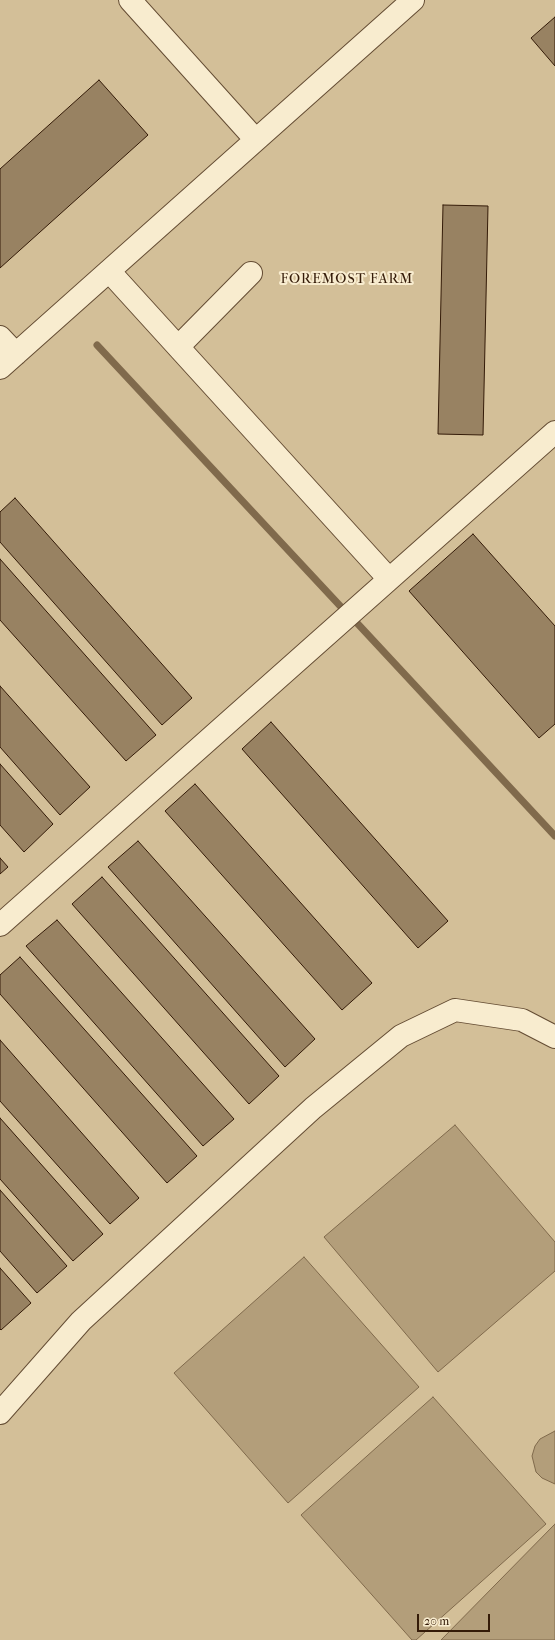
<!DOCTYPE html>
<html>
<head>
<meta charset="utf-8">
<style>
  body { margin:0 }
  #map { position:relative; width:555px; height:1640px; overflow:hidden; background:#f4e1b5; font-family:"IM FELL French Canon",serif }
  canvas { display:block }
  .scale { position:absolute; left:417px; top:1614px; width:73px; height:18px; box-sizing:border-box; border:2px solid #341b08; border-top:0; padding-left:5px; font-size:12px; line-height:14px; white-space:nowrap; color:#341b08; -webkit-text-stroke:3px #f8eccf; paint-order:stroke }
</style>
</head>
<body>
<div id="map">
<canvas width="555" height="1640"></canvas>
<div class="scale">20 m</div>
</div>
<script>
const c = document.querySelector('canvas').getContext('2d');
c.lineJoin = 'round';
function paint(path, color) { c.fillStyle = color; c.fill(path, 'evenodd'); }
const poly = rows => new Path2D(rows.map(r => 'M' + r).join(''));
function trace(path, color, width, dash) { c.strokeStyle = color; c.lineWidth = width; c.lineCap = dash ? 'butt' : 'round'; c.setLineDash(dash || []); c.stroke(path); }
function drawText(font, color, halo, rows, align = 'center') {
  c.font = font + ' "IM FELL French Canon",serif'; c.lineWidth = 4; c.setLineDash([]); c.textBaseline = 'middle'; c.strokeStyle = halo; c.fillStyle = color; for (const [text, x, y, turn = 0] of rows) {
    c.save(); c.translate(x, y); c.rotate((+turn || 0) * Math.PI / 180); c.textAlign = isNaN(turn) ? turn : align; if (halo) c.strokeText(text, 0, 0); c.fillText(text, 0, 0); c.restore();
  }
}
paint(poly([
  [0,0,555,0,555,1640,0,1640]
]), '#d3bf98');
const water = poly([
  [455,1125,555,1242,555,1271,438,1372,324,1237,455,1125],
  [304,1257,419,1387,288,1503,174,1373,304,1257],
  [433,1397,546,1524,416,1640,412,1640,301,1515,433,1397],
  [555,1431,555,1484,542,1478,536,1472,532,1456,535,1446,540,1439,555,1431],
  [555,1524,555,1640,441,1640,555,1524]
]);
paint(water, '#b39e7a');
trace(water, '#806a4c', 1);
trace(poly([
  [97,345,343,609],
  [357,623,555,836]
]), '#806a4c', 7);
const building = poly([
  [555,17,555,66,531,38,555,17],
  [99,80,148,135,0,268,0,169,99,80],
  [443,205,488,206,483,435,438,434,443,205],
  [15,498,192,698,162,725,0,542,0,512,15,498],
  [473,534,555,626,555,724,539,738,409,591,473,534],
  [0,559,156,735,126,761,0,620,0,559],
  [0,686,90,787,60,815,0,747,0,686],
  [271,722,448,921,418,948,242,749,271,722],
  [0,764,53,824,24,852,0,825,0,764],
  [195,784,372,983,342,1010,165,811,195,784],
  [138,841,315,1039,285,1067,108,867,138,841],
  [0,858,8,867,0,874,0,858],
  [102,877,279,1076,249,1104,72,904,102,877],
  [57,920,234,1119,203,1146,26,946,57,920],
  [20,957,197,1156,167,1183,0,994,0,975,20,957],
  [0,1040,139,1198,110,1224,0,1101,0,1040],
  [0,1118,103,1234,73,1261,0,1179,0,1118],
  [0,1190,67,1266,37,1293,0,1251,0,1190],
  [0,1268,31,1303,1,1330,0,1329,0,1268]
]);
paint(building, '#988262');
trace(building, '#341b08', 1);
const minor = poly([
  [130,0,255,139],
  [109,271,389,579],
  [0,337,16,354],
  [178,347,251,273],
  [0,368,413,0],
  [0,925,555,432],
  [0,1413,81,1321,313,1108,401,1036,455,1010,522,1020,555,1037]
]);
trace(minor, '#644c33', 24);
trace(minor, '#f8eccf', 22);
c.letterSpacing = '1px';
drawText('14px', '#341b08', '#f8eccf', [
  ["FOREMOST FARM",347,280]
]);
c.letterSpacing = '0px';
</script>
</body>
</html>
